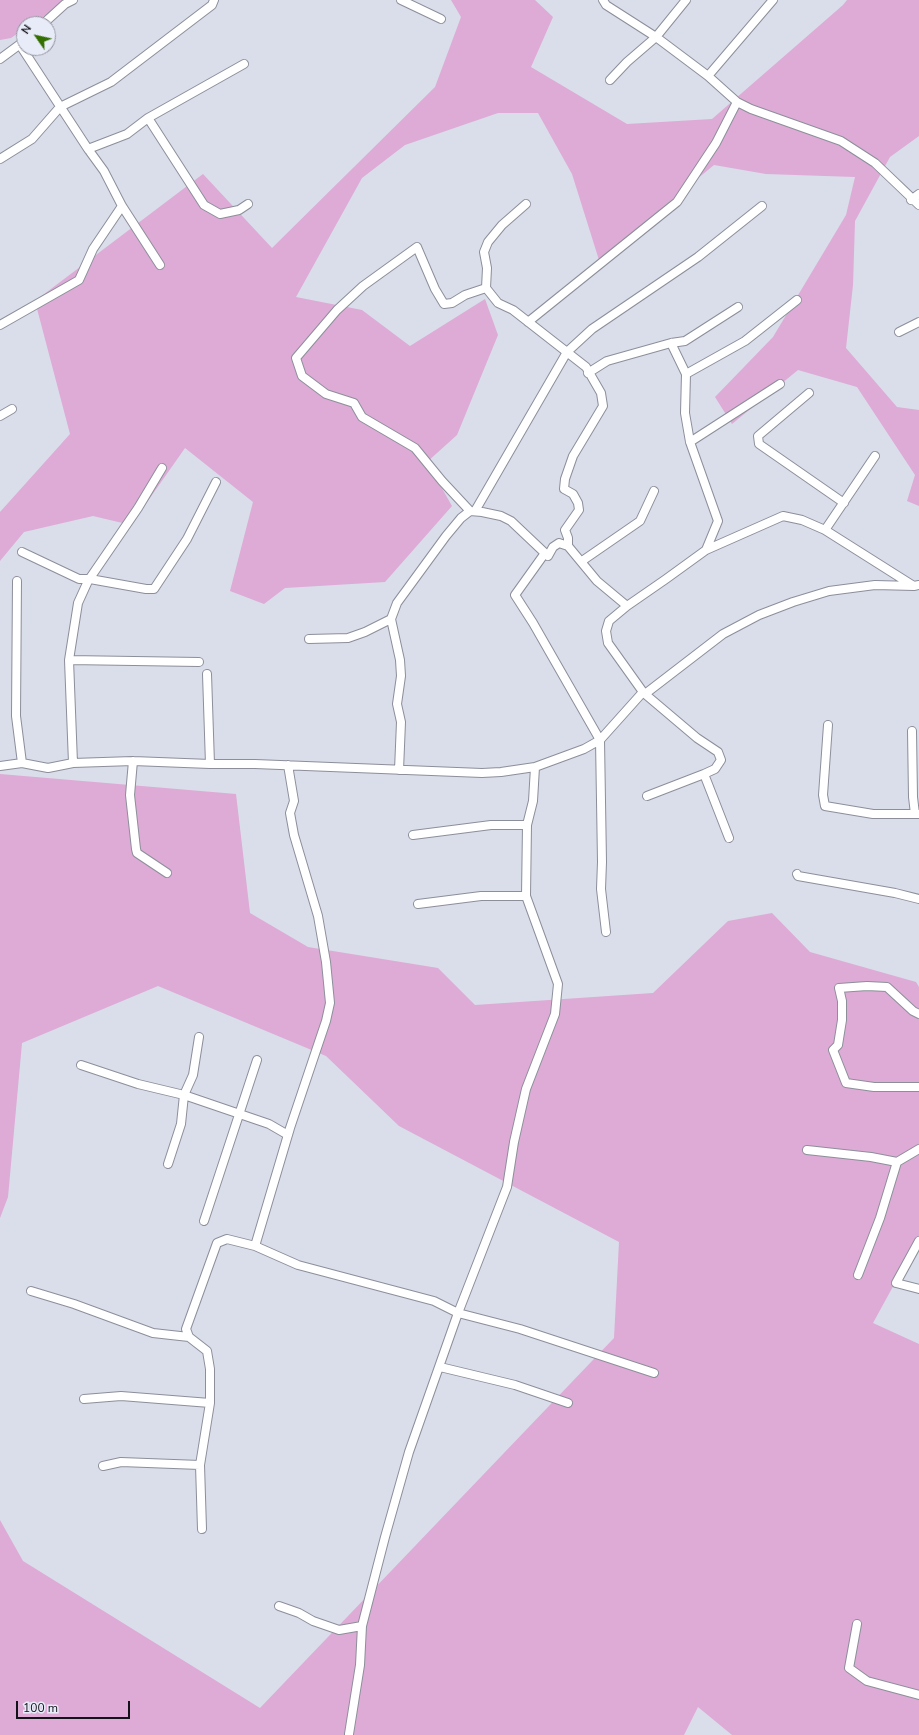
<!DOCTYPE html>
<html>
<head>
<meta charset="utf-8">
<style>
  body { margin:0 }
  #map { position:relative; width:919px; height:1735px; overflow:hidden; background:#daddea; font-family:"Nunito Sans",sans-serif }
  canvas { display:block }
  .north { position:absolute; left:16px; top:16px; width:40px; height:40px; box-sizing:border-box; background:#e8ebf8; border:1px solid #92959e; border-radius:50%; rotate:304deg; font-size:11px; font-weight:700; line-height:16px; text-align:center; color:#121318 }
  .north::after { content:''; display:block; margin:auto; width:14px; height:18px; background:#336f00; clip-path:polygon(50% 0,100% 100%,50% 72%,0 100%) }
  .scale { position:absolute; left:16px; top:1701px; width:114px; height:18px; box-sizing:border-box; border:2px solid #121318; border-top:0; padding-left:5px; font-size:12px; line-height:14px; white-space:nowrap; color:#121318; -webkit-text-stroke:3px #e8ebf8; paint-order:stroke }
</style>
</head>
<body>
<div id="map">
<canvas width="919" height="1735"></canvas>
<div class="north">N</div>
<div class="scale">100 m</div>
</div>
<script>
const c = document.querySelector('canvas').getContext('2d');
c.lineJoin = 'round';
function paint(path, color) { c.fillStyle = color; c.fill(path, 'evenodd'); }
const poly = rows => new Path2D(rows.map(r => 'M' + r).join(''));
function trace(path, color, width, dash) { c.strokeStyle = color; c.lineWidth = width; c.lineCap = dash ? 'butt' : 'round'; c.setLineDash(dash || []); c.stroke(path); }
paint(poly([
  [0,0,69,0,32,24,24,24,24,29,11,38,0,40],
  [451,0,535,0,553,17,531,67,627,124,712,119,843,5,847,0,919,0,919,136,890,157,855,221,853,285,846,348,897,407,919,410,919,506,907,501,915,475,857,387,798,370,732,424,715,397,773,337,846,215,855,177,766,174,714,165,599,260,572,174,538,113,498,113,405,145,362,178,296,297,362,310,410,346,485,299,498,335,457,435,427,462,452,506,385,582,285,588,264,604,230,591,253,502,185,448,131,525,93,516,24,532,0,561,0,512,70,434,35,301,203,174,272,248,435,87,461,17],
  [0,774,236,794,250,913,308,947,438,968,475,1005,653,993,728,921,772,913,810,952,916,982,919,987,919,1239,873,1323,919,1344,919,1735,732,1735,698,1707,684,1735,0,1735,0,1520,23,1561,260,1708,614,1338,619,1242,399,1126,326,1056,158,986,22,1043,8,1197,0,1218]
]), '#ddabd6');
const street = poly([
  [401,0,441,19],
  [603,0,606,5,656,37,708,76,737,102,751,109,841,141,875,163,919,205],
  [43,24,65,4,73,0],
  [20,45,88,149,104,171,122,206,160,265],
  [0,59,23,42],
  [708,76,773,0],
  [610,80,627,62,656,37,686,0],
  [148,118,204,205,220,214,239,210,248,204],
  [88,149,127,134,148,118,244,64],
  [0,159,32,139,60,107,111,82,212,5,214,0],
  [911,200,919,194],
  [526,204,502,225,488,242,484,252,487,268,486,288,498,303,513,310,586,367,601,393,603,406,573,456,565,479,564,489,573,494,578,503,579,510,565,530,568,538,568,546,597,581,627,606],
  [528,322,677,202,716,143,737,102],
  [0,325,79,280,93,249,122,206],
  [899,332,919,322],
  [671,343,686,374,685,413,690,442,718,521,706,550],
  [588,373,607,361,671,343,685,341,738,307],
  [686,374,745,341,797,300],
  [809,393,758,436,759,444,844,503],
  [0,416,12,409],
  [690,442,780,384],
  [470,511,442,481,415,448,362,417,354,403,326,394,302,376,296,358,337,310,363,286,417,247,435,289,444,304,452,303,465,295,486,288],
  [475,511,567,352,592,329,698,257,762,206],
  [825,530,875,456],
  [22,552,79,579,90,579,146,589,154,589,187,539,216,482],
  [545,553,515,595,533,623,600,740,602,862,601,889,606,932],
  [582,561,640,521,654,491],
  [17,581,16,716,22,763],
  [309,639,348,638,365,632,391,619],
  [69,660,199,662],
  [207,674,210,764],
  [643,692,608,643,606,631,609,621,627,606,666,579,706,550,783,516,802,520,825,530,912,585],
  [645,694,697,738,718,752,721,760,715,769,704,774,647,796],
  [828,725,823,795,825,806,873,814,919,814],
  [912,731,913,797,915,814],
  [133,761,130,795,136,849,137,853,167,873],
  [73,763,69,660,78,603,88,581,138,508,162,468],
  [0,766,22,763,48,768,73,763,133,761,210,764,255,764,482,773,501,772,535,767,584,749,600,740,643,692,645,694,723,634,759,615,793,602,829,591,875,585,914,586,919,585],
  [399,770,401,722,397,704,401,676,400,660,391,619,397,603,446,536,461,518,470,511,482,512,501,516,511,521,548,556,553,547,559,543,568,546],
  [704,774,729,838],
  [413,835,491,825,527,825],
  [797,874,798,876,895,893,919,899],
  [418,904,481,896,526,896],
  [919,1014,913,1011,887,987,867,986,839,988,842,1001,842,1020,838,1045,833,1050,846,1083,874,1087,919,1087],
  [81,1065,138,1084,184,1095,269,1124,288,1135],
  [807,1150,871,1157,897,1162,919,1149],
  [168,1164,181,1124,184,1095,193,1075,199,1037],
  [204,1221,257,1060],
  [919,1241,896,1283,919,1289],
  [255,1246,290,1128,326,1021,330,1003,326,962,318,916,294,835,290,813,294,801,288,765],
  [858,1275,880,1218,897,1162],
  [31,1291,74,1304,153,1333,189,1337],
  [440,1367,515,1385,568,1403],
  [84,1399,121,1396,210,1403],
  [103,1466,121,1462,200,1465],
  [202,1529,200,1465,210,1403,210,1369,207,1351,189,1337,186,1329,217,1243,227,1239,255,1246,298,1265,434,1301,458,1313,520,1329,654,1373],
  [279,1606,299,1613,313,1621,339,1630,362,1626],
  [857,1624,849,1668,867,1681,919,1695],
  [349,1734,360,1665,362,1626,385,1537,409,1452,458,1313,507,1187,514,1142,526,1089,555,1014,558,984,526,896,527,825,533,801,535,767]
]);
trace(street, '#8c8f9a', 10);
trace(street, '#fff', 8);
</script>
</body>
</html>
